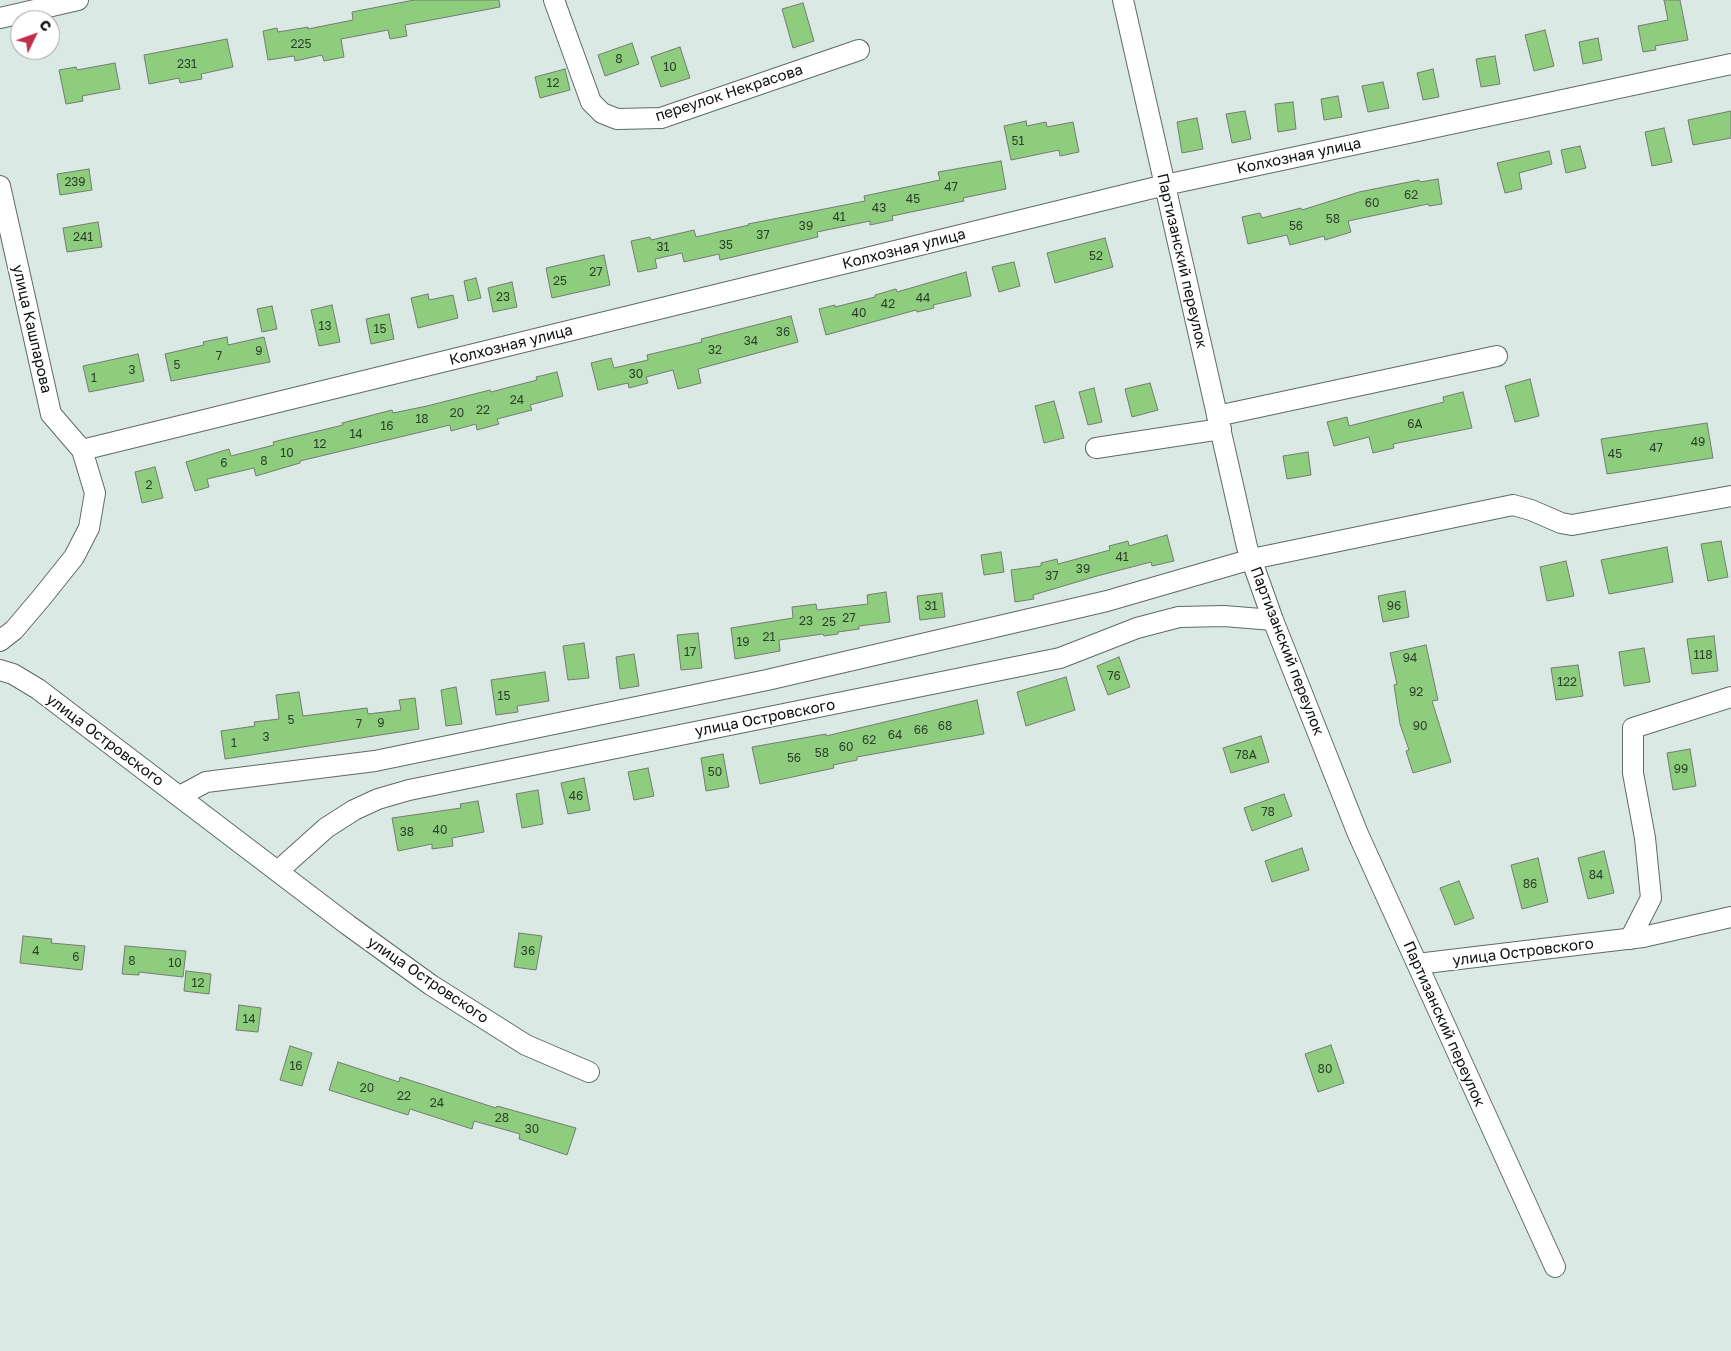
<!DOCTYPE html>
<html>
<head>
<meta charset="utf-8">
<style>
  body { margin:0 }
  #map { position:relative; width:1731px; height:1351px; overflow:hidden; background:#dae9e3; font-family:"Golos Text",sans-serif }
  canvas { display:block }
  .north { position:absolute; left:10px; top:10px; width:50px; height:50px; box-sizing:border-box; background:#fff; border:1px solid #9ea09f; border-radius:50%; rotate:48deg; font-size:14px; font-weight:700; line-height:20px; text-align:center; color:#0c110f }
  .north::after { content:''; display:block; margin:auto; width:18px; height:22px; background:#bf2f49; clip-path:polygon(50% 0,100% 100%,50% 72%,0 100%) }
</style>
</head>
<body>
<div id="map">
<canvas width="1731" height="1351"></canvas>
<div class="north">С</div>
</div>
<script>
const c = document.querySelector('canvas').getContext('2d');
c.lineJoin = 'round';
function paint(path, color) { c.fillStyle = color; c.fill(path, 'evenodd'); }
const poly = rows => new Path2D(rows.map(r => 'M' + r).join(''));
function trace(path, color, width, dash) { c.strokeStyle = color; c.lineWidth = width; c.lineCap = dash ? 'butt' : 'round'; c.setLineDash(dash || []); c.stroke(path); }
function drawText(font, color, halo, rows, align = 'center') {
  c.font = font + ' "Golos Text",sans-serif'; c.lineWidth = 4; c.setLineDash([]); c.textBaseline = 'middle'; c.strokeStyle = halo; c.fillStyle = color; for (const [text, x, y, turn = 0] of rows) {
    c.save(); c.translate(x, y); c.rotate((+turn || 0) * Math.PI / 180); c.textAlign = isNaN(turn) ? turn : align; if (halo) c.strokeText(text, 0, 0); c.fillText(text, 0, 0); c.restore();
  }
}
const building = poly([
  [414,0,499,0,500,7,405,25,407,36,390,39,388,30,341,39,344,57,324,61,322,55,295,61,294,56,268,60,263,31,277,28,278,32,308,27,308,29,353,20,352,12,414,0],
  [1664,0,1680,0,1688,40,1655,46,1656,50,1643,52,1638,26,1668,20,1664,0],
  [803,3,814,41,793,48,782,9,803,3],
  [1545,30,1554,66,1534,71,1525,35,1545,30],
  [1598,38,1602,60,1583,64,1579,42,1598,38],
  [227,39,233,67,201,74,202,79,180,83,179,78,149,84,144,55,227,39],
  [632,43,639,64,605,76,598,55,632,43],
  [680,47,690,78,661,87,651,57,680,47],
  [1495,56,1500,84,1481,87,1476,59,1495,56],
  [115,63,120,89,82,96,83,101,66,104,59,70,76,67,77,70,115,63],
  [565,69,570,90,540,98,535,77,565,69],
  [1433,69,1439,97,1423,100,1417,73,1433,69],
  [1383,82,1389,108,1368,112,1362,86,1383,82],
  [1338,96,1342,117,1324,120,1321,99,1338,96],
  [1293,102,1296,129,1278,132,1275,104,1293,102],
  [1245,111,1251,139,1232,143,1226,114,1245,111],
  [1731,111,1731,138,1693,145,1688,120,1731,111],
  [1197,118,1203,149,1182,153,1177,122,1197,118],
  [1026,121,1027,126,1046,122,1047,127,1073,122,1079,152,1060,156,1059,150,1011,160,1004,126,1026,121],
  [1664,128,1672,162,1652,166,1645,132,1664,128],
  [1580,146,1586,168,1566,173,1561,150,1580,146],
  [1549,151,1552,164,1519,173,1522,189,1505,193,1497,163,1549,151],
  [1001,161,1006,189,963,198,964,201,892,216,893,220,870,225,870,221,817,232,818,237,720,260,719,254,684,262,682,253,655,259,657,268,638,272,631,241,650,237,651,240,694,230,696,237,749,225,748,224,865,201,864,196,940,180,938,172,1001,161],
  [89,169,92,190,60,195,57,174,89,169],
  [1438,179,1442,204,1429,206,1428,204,1348,221,1351,232,1325,240,1324,236,1290,245,1287,235,1248,244,1242,217,1260,213,1262,218,1301,208,1302,210,1359,192,1419,180,1420,182,1438,179],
  [98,222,102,247,67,252,63,228,98,222],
  [1105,238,1113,267,1055,283,1047,253,1105,238],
  [604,255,610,285,552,298,546,268,604,255],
  [1014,262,1020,286,999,292,992,267,1014,262],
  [966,272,971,296,933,305,934,308,917,312,916,310,826,335,819,309,835,305,835,307,875,297,875,295,896,289,897,292,966,272],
  [476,278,481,298,468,301,464,281,476,278],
  [512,282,517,307,493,312,488,288,512,282],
  [428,294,429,300,453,295,458,318,418,328,411,298,428,294],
  [332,305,340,342,319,346,311,310,332,305],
  [272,306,277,329,262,332,257,309,272,306],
  [389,314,394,339,371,344,366,319,389,314],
  [791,316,798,342,698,369,701,383,678,389,673,370,646,377,648,383,629,388,628,383,598,390,591,363,611,358,614,368,648,360,647,355,702,342,701,339,791,316],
  [227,337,228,345,264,337,270,362,171,381,165,354,204,345,203,342,227,337],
  [138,354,144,381,89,392,83,366,138,354],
  [557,372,563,396,530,405,532,410,497,419,499,424,477,430,476,424,451,431,450,425,300,461,300,463,256,476,254,468,207,479,209,487,195,491,186,462,229,449,231,456,274,445,273,442,343,425,342,423,365,417,392,410,393,413,427,406,490,390,491,392,537,380,536,377,557,372],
  [1530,379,1539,416,1515,422,1505,386,1530,379],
  [1150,383,1158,410,1132,417,1125,389,1150,383],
  [1094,388,1102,422,1088,425,1079,392,1094,388],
  [1463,392,1472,428,1393,444,1394,448,1373,453,1369,437,1334,446,1327,422,1347,417,1349,426,1444,402,1443,397,1463,392],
  [1054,401,1064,438,1044,443,1035,406,1054,401],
  [1707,423,1713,458,1607,474,1601,439,1707,423],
  [1308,452,1311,475,1287,479,1283,456,1308,452],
  [155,467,163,498,142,503,135,472,155,467],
  [1167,535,1174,561,1152,566,1151,562,1097,576,1033,595,1034,599,1015,602,1011,570,1041,566,1041,563,1057,559,1058,564,1110,550,1109,546,1128,541,1129,546,1167,535],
  [1721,541,1728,577,1708,581,1701,544,1721,541],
  [1667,547,1673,582,1609,594,1601,560,1667,547],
  [1001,552,1004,572,984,575,981,555,1001,552],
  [1566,561,1574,596,1547,601,1540,567,1566,561],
  [1405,591,1409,617,1383,622,1378,596,1405,591],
  [886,592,890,622,859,626,859,629,838,632,838,634,824,636,823,634,779,640,780,651,735,659,731,628,793,618,792,607,816,604,817,610,868,604,867,595,886,592],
  [942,593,945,617,920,620,917,596,942,593],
  [698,633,702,668,681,670,677,635,698,633],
  [1714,636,1718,671,1692,674,1687,639,1714,636],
  [584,643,589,678,568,680,563,646,584,643],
  [1426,645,1438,700,1432,701,1451,762,1413,773,1406,751,1409,750,1400,724,1394,685,1397,684,1390,653,1426,645],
  [1644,648,1650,682,1624,686,1619,652,1644,648],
  [634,654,639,686,620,689,616,657,634,654],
  [1119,657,1130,687,1108,695,1097,666,1119,657],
  [1578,665,1583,696,1556,700,1551,668,1578,665],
  [545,672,549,701,517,706,518,712,496,715,491,680,545,672],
  [1066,677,1075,710,1026,726,1017,692,1066,677],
  [456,687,462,724,446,726,441,690,456,687],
  [299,692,303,716,367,708,368,714,401,710,399,700,415,698,419,729,225,759,221,731,255,726,254,722,279,719,276,695,299,692],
  [977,700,984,734,857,757,857,760,833,765,834,768,760,784,752,747,826,734,826,736,977,700],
  [1261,736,1269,762,1231,773,1223,748,1261,736],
  [1690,749,1696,786,1673,790,1667,753,1690,749],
  [723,754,729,787,706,791,701,758,723,754],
  [648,768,654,796,634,800,628,772,648,768],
  [584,778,590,810,568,814,561,783,584,778],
  [538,790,543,824,522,828,516,794,538,790],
  [1284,794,1292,816,1252,831,1244,808,1284,794],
  [478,801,484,832,452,838,453,846,432,849,432,844,398,851,392,818,461,808,460,804,478,801],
  [1302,848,1309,870,1272,882,1265,861,1302,848],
  [1604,851,1614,893,1588,899,1578,858,1604,851],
  [1538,858,1548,902,1522,909,1511,865,1538,858],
  [1459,881,1474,918,1455,925,1440,888,1459,881],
  [519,933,542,936,536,970,514,967,519,933],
  [23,936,52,939,51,943,85,946,82,970,20,963,23,936],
  [125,946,186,951,183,977,139,972,139,975,122,974,125,946],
  [186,971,211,974,209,994,184,991,186,971],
  [239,1005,261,1008,258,1032,236,1030,239,1005],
  [1331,1045,1344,1083,1318,1092,1305,1054,1331,1045],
  [290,1046,312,1053,302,1086,280,1080,290,1046],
  [338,1062,399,1082,400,1077,496,1108,497,1106,576,1128,567,1155,519,1139,520,1134,474,1121,472,1129,410,1109,408,1115,329,1090,338,1062]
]);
paint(building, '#8ecc7e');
trace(building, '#747c72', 1);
const street = poly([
  [554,0,591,102,602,113,617,119,661,118,859,50],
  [1123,0,1247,547,1273,620,1358,834,1555,1267],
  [0,18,78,0],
  [0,186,51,414,82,450,95,493,89,528,74,557,42,597,14,630,0,641],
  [1217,416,1497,356],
  [1096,448,1221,429],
  [82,450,1165,185,1731,64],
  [0,670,13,674,38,689,348,925,431,985,526,1045,589,1072],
  [180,796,206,782,375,761,767,680,1107,601,1252,559,1513,505,1531,510,1561,523,1572,525,1731,496],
  [278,871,326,828,354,810,378,799,409,790,1060,658,1137,628,1179,617,1224,616,1273,620],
  [1630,939,1651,898,1645,838,1633,773,1633,728,1731,697],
  [1417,964,1643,937,1731,917]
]);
trace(street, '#5e6b66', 22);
trace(street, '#fff', 20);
drawText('12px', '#2c402b', null, [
  ["225",301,44],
  ["8",619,59],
  ["231",187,64],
  ["10",670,67],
  ["12",553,83],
  ["51",1018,141],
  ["239",75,182],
  ["47",951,187],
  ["62",1411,195],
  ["45",913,199],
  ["60",1372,203],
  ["43",879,208],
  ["41",839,217],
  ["58",1333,219],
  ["39",806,226],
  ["56",1296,226],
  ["37",763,235],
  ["241",83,237],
  ["35",726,245],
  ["31",663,247],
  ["52",1096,256],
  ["27",596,272],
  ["25",560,281],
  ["23",503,297],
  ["44",923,298],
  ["42",888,304],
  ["40",859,313],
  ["13",325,326],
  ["15",380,329],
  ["36",783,332],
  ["34",751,341],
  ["32",715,350],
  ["9",259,351],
  ["7",219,356],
  ["5",177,365],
  ["3",132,370],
  ["30",636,374],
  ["1",94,378],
  ["24",517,400],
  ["22",483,410],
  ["20",457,413],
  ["18",422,419],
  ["6А",1415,424],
  ["16",387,426],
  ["14",356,434],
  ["49",1698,442],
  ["12",320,444],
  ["47",1656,448],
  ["10",287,453],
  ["45",1615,454],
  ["8",264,461],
  ["6",224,463],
  ["2",149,485],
  ["41",1122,557],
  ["39",1083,569],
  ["37",1052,576],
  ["31",931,606],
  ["96",1394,606],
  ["27",849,618],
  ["23",806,621],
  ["25",829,622],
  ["21",769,637],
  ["19",743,642],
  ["17",690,652],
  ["118",1703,655],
  ["94",1410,658],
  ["76",1114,676],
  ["122",1567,682],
  ["92",1416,692],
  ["15",504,696],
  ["5",291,720],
  ["9",381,723],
  ["7",359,724],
  ["68",945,726],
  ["90",1420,726],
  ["66",921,730],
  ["64",895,735],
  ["3",266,737],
  ["62",869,740],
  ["1",234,743],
  ["60",846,747],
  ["58",822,753],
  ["78А",1246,755],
  ["56",794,758],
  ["99",1681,769],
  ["50",715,772],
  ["46",576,796],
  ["78",1268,812],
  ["40",440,830],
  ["38",407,832],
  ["84",1596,875],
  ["86",1530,884],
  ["4",36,951],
  ["36",528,951],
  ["6",76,957],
  ["8",132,961],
  ["10",175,963],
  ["12",198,983],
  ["14",249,1019],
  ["16",296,1066],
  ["80",1325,1069],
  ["20",367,1088],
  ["22",404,1096],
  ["24",437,1103],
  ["28",502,1118],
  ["30",532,1129]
]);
drawText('15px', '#0c110f', '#fff', [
  ["переулок Некрасова",729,93,-18],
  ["Колхозная улица",1299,156,-12],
  ["Колхозная улица",904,249,-14],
  ["Партизанский переулок",1182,261,77],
  ["улица Кашпарова",32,329,77],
  ["Колхозная улица",511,345,-14],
  ["Партизанский переулок",1287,651,69],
  ["улица Островского",765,718,-11],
  ["улица Островского",105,740,37],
  ["улица Островского",1523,952,-7],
  ["улица Островского",428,980,34],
  ["Партизанский переулок",1444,1024,66]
]);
</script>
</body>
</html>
